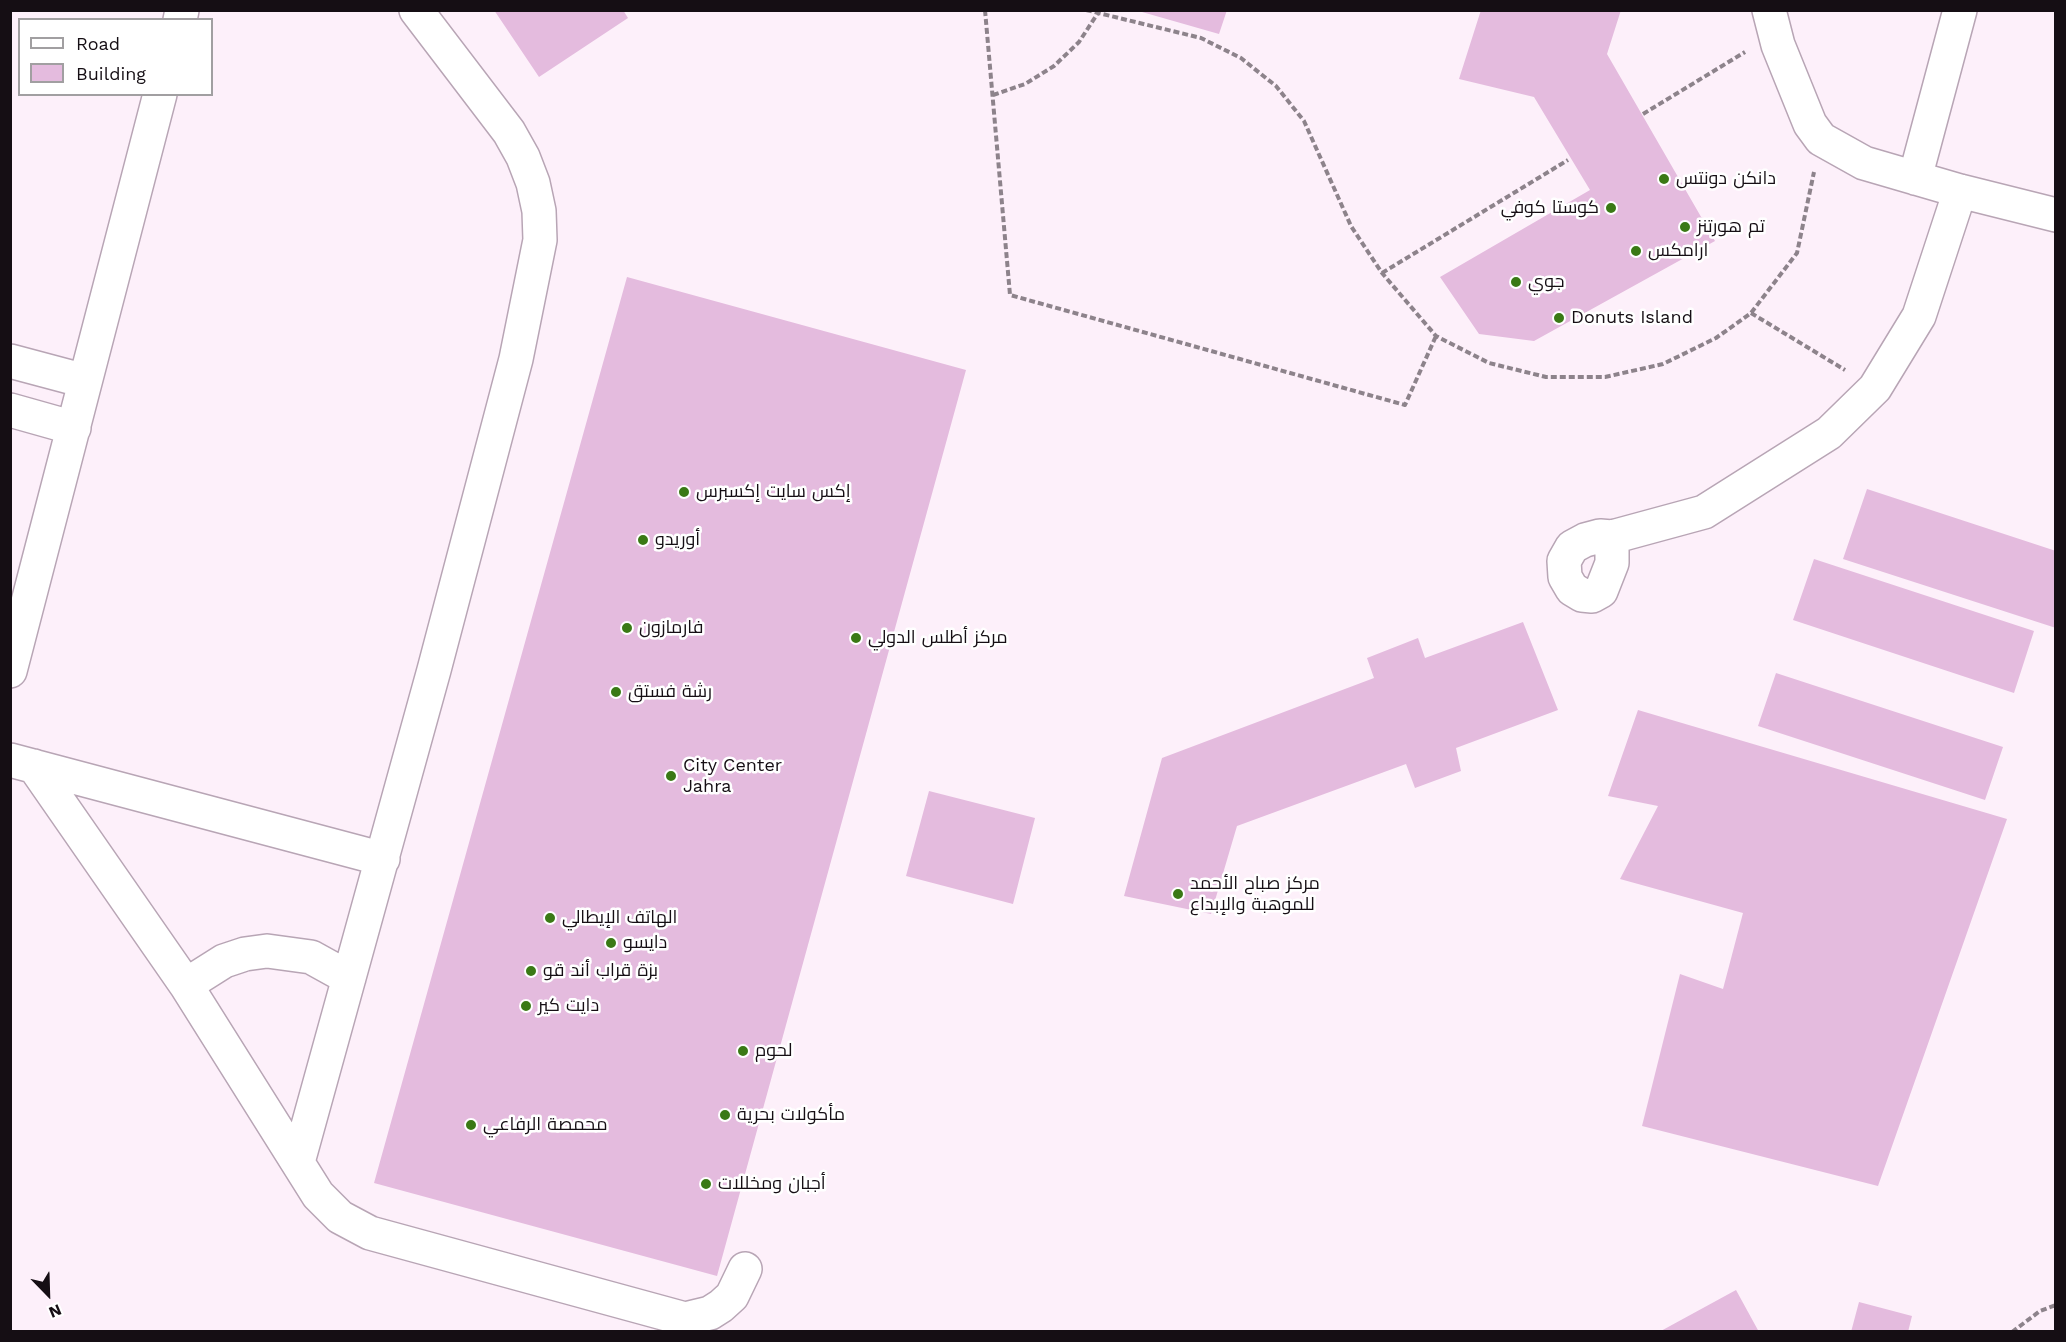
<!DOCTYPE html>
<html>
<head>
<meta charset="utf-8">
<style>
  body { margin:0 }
  #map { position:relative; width:2066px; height:1342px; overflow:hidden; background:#fdf0fa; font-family:"Work Sans",sans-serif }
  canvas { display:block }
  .frame { position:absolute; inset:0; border:12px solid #150e14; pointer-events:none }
  .legend { position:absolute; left:18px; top:18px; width:195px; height:78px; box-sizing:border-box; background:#fff; border:2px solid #a19fa1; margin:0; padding:8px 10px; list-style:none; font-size:18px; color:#150e14 }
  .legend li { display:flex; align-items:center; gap:12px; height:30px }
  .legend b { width:30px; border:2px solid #a19fa1 }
  .north { position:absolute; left:18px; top:1264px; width:60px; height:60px; -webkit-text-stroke:4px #fff; paint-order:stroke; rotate:157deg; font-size:16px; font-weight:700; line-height:24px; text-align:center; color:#150e14 }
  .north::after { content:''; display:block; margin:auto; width:21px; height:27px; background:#150e14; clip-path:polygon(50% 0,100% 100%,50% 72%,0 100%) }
</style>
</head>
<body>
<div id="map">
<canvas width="2066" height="1342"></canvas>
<div class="frame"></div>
<ul class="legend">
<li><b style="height:8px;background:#fff"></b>Road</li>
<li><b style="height:16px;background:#e4bbde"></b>Building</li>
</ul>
<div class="north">N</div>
</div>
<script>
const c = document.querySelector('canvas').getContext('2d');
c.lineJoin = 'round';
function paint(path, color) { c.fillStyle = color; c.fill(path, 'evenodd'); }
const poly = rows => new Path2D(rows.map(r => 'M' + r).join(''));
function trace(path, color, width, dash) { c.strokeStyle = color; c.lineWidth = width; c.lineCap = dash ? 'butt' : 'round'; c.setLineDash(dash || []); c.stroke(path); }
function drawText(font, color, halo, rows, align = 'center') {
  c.font = font + ' "Work Sans",Cairo,sans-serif'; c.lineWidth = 5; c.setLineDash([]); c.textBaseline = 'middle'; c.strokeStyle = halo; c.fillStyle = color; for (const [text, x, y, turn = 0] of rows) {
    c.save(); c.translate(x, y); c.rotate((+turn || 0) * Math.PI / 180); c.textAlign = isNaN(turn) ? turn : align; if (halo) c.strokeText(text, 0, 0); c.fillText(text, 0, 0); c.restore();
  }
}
paint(poly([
  [494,10,623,10,628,18,539,77],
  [1135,10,1227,10,1219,34],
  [1481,10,1621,10,1607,54,1715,241,1534,341,1479,334,1440,277,1590,190,1534,97,1459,79],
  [627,277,966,370,717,1276,374,1183],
  [1867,489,2056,551,2056,628,1843,559],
  [1814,559,2034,631,2014,693,1793,620],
  [1523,622,1558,710,1456,748,1461,771,1415,788,1406,764,1237,826,1211,914,1124,896,1162,758,1374,678,1367,658,1418,638,1425,658],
  [1776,673,2003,747,1985,800,1758,726],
  [1638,710,2007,819,1878,1186,1642,1126,1680,974,1723,989,1743,913,1620,879,1658,806,1608,796],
  [929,791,1035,818,1013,904,906,876],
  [1736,1290,1759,1332,1659,1332],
  [1859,1302,1912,1316,1908,1332,1851,1332]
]), '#e4bbde');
const minor = poly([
  [1769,10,1778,45,1810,124,1821,139,1864,163,1960,191,2056,215],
  [180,20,182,10],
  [1915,178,1960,10],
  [10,361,85,381],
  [10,410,74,428],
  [1612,537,1612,563,1601,591,1592,596,1582,595,1572,589,1565,577,1564,561,1572,547,1585,540,1600,536,1612,537,1704,512,1829,433,1875,388,1919,316,1960,191],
  [10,671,160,94],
  [10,760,383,859],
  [34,766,186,985,318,1195,340,1217,370,1233,685,1319,710,1313,721,1306,732,1296,745,1269],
  [186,985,224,961,245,954,267,951,311,957,349,978],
  [298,1162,434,670,516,359,540,240,539,211,533,183,523,157,509,132,416,10]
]);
trace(minor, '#b8a5b5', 36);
trace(poly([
  [985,10,1010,295,1405,405,1436,336],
  [1086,10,1201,38,1241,58,1276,86,1304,121,1351,226,1382,273,1436,336,1489,363,1546,377,1605,377,1663,364,1716,338,1751,313,1797,253,1814,172],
  [993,95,1025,84,1054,66,1079,42,1098,13],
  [1643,114,1745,52],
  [1382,273,1568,160],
  [1751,313,1845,370],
  [2012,1332,2040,1311,2056,1305]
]), '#8d838b', 4, [6, 3]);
trace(minor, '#fff', 33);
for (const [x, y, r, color] of [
  [1664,179,6,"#3a7915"],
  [1611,208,6,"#3a7915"],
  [1685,227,6,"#3a7915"],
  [1636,251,6,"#3a7915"],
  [1516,282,6,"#3a7915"],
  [1559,318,6,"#3a7915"],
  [684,492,6,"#3a7915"],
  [643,540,6,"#3a7915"],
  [627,628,6,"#3a7915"],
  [856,638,6,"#3a7915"],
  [616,692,6,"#3a7915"],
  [671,776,6,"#3a7915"],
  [1178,894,6,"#3a7915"],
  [550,918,6,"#3a7915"],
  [611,943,6,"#3a7915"],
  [531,971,6,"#3a7915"],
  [526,1006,6,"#3a7915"],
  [743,1051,6,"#3a7915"],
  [725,1115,6,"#3a7915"],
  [471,1125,6,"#3a7915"],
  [706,1184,6,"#3a7915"]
]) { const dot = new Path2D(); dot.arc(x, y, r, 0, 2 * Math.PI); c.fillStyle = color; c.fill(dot); trace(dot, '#fff', 2); }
drawText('18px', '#150e14', '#fff', [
  ["دانكن دونتس",1676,179],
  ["كوستا كوفي",1599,208,"right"],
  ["تم هورتنز",1697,227],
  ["ارامكس",1648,251],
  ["جوي",1528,282],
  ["Donuts Island",1571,318],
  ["إكس سايت إكسبرس",696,492],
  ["أوريدو",655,540],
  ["فارمازون",639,628],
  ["مركز أطلس الدولي",868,638],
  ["رشة فستق",628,692],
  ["City Center",683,766],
  ["Jahra",683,787],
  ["مركز صباح الأحمد",1190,884],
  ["للموهبة والإبداع",1190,905],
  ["الهاتف الإيطالي",562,918],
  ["دايسو",623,943],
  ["بزة قراب أند قو",543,971],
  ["دايت كير",538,1006],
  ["لحوم",755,1051],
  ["مأكولات بحرية",737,1115],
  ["محمصة الرفاعي",483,1125],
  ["أجبان ومخللات",718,1184]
], 'left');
</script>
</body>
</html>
